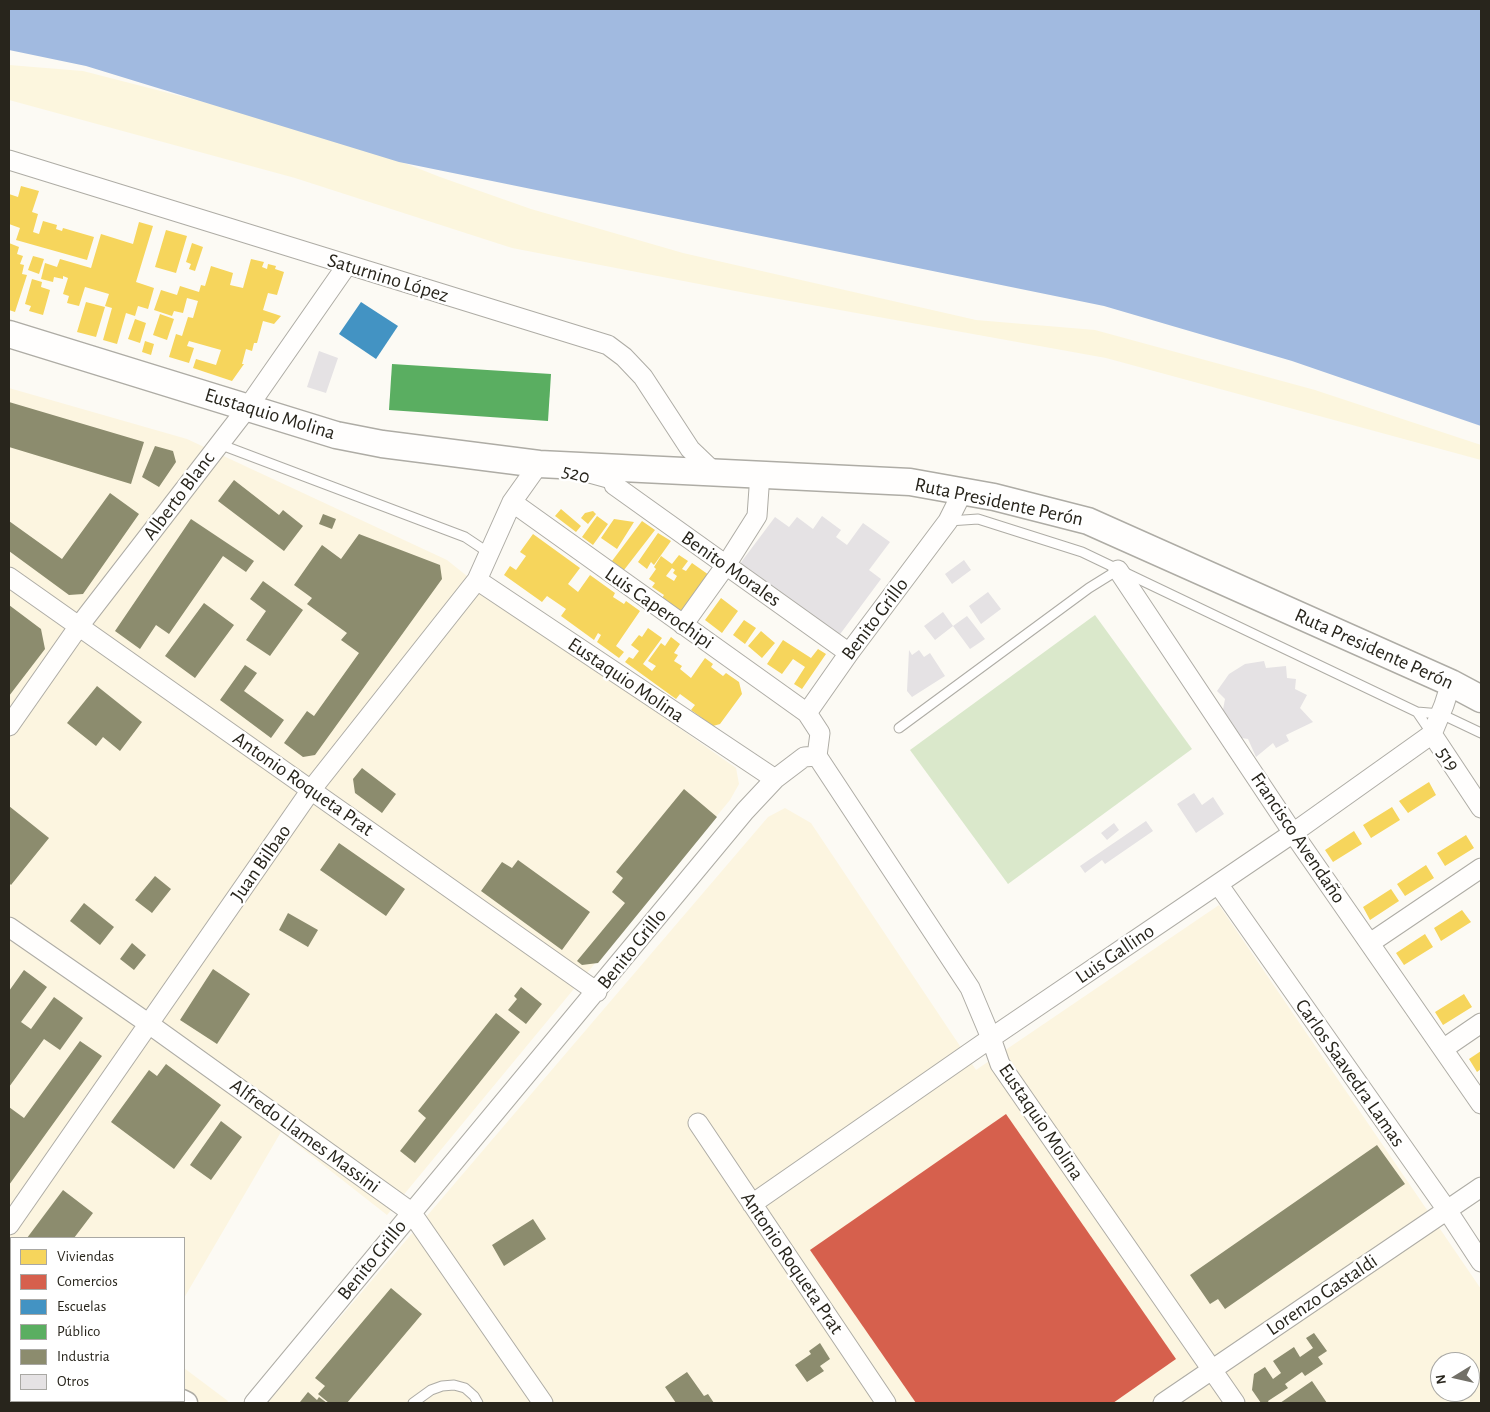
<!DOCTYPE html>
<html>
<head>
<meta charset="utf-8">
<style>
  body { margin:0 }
  #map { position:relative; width:1490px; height:1412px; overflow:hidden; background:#fcfaf4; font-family:"Alegreya Sans",sans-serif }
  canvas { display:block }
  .frame { position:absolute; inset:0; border:10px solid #28251c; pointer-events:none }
  .legend { position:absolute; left:10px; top:1237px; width:175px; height:165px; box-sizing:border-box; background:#fff; border:1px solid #a9a8a4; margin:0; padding:6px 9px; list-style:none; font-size:15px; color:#28251c }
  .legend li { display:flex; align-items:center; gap:10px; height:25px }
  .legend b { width:25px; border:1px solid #a9a8a4 }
  .north { position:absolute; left:1430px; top:1352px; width:50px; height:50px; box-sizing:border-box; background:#fff; border:1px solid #a9a8a4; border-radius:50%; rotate:261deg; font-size:14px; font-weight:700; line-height:20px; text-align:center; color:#28251c }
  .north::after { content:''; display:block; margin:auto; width:18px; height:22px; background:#727068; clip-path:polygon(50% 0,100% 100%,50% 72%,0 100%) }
</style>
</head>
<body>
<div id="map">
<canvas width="1490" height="1412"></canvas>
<div class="frame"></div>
<ul class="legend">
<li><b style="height:14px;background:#f6d55c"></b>Viviendas</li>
<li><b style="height:14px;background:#d6604d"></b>Comercios</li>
<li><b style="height:14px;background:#4393c3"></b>Escuelas</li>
<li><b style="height:14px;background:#5aae61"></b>Público</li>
<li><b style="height:14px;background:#8c8c6e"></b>Industria</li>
<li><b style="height:14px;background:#e5e2e4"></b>Otros</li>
</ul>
<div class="north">N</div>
</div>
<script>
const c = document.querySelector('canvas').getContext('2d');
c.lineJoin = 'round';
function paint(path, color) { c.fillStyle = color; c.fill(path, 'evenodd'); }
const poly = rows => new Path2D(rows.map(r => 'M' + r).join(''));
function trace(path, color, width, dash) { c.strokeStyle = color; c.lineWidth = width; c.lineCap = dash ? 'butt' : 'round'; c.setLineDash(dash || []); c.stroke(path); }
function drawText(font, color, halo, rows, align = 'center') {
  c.font = font + ' "Alegreya Sans",sans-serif'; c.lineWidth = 5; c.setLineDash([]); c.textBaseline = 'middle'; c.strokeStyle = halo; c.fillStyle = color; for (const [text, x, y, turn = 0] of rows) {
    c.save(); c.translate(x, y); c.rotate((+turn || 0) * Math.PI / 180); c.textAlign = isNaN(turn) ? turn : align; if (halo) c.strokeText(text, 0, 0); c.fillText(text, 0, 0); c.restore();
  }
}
paint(poly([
  [9,388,187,439,447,560,492,596,736,768,739,784,730,800,387,1215,281,1132,184,1298,184,1238,11,1238,11,1401,184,1401,184,1368,228,1401,227,1403,9,1403],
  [785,808,811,823,976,1070,1219,905,1481,1289,1481,1403,267,1403,768,817],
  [1440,1362,1470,1362,1470,1392,1440,1392]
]), '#fcf5e0');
paint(poly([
  [1095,615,1192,749,1008,884,910,750]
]), '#dae8cb');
paint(poly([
  [9,65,83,71,336,136,440,177,531,209,683,253,976,320,1095,330,1315,390,1481,445,1481,460,1106,358,751,294,512,248,295,178,9,100]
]), '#fcf6de');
paint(poly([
  [9,9,1481,9,1481,426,1292,361,1104,306,399,162,86,66,9,50]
]), '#a1bae0');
paint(poly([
  [21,186,39,191,32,212,38,214,33,232,39,234,43,221,57,225,56,229,62,231,63,228,94,237,87,260,16,240,20,228,9,224,9,194,18,197],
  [139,222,153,226,136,282,154,288,148,309,138,306,135,316,126,313,117,344,103,340,112,308,105,306,109,294,85,287,79,306,67,303,69,296,63,294,68,278,63,276,63,279,54,277,53,282,41,279,45,263,57,267,60,259,91,268,101,234,133,244],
  [166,230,187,236,176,273,155,267],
  [9,243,19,247,17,254,23,256,20,264,24,265,22,274,27,275,15,312,9,310],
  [192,243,203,247,195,271,189,269,191,264,186,262],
  [33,256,44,259,39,274,28,270],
  [251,259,264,262,262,267,267,269,268,264,276,266,275,269,284,272,277,295,268,293,263,310,281,316,274,324,263,321,257,343,254,343,252,351,246,349,242,364,244,364,232,381,193,368,196,359,216,365,221,350,189,341,187,346,194,348,189,363,169,357,176,334,182,336,188,317,193,318,198,301,187,298,183,313,174,311,172,316,154,310,161,290,177,295,180,286,199,292,201,285,205,286,211,266,233,273,230,285,243,288],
  [32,279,42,282,41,287,50,290,43,315,29,311,31,306,25,304],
  [86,302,105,307,96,337,77,332],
  [160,314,174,319,167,340,153,335],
  [135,319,146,323,140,343,128,339],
  [145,341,154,344,151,355,142,352],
  [561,509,581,526,576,532,555,516],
  [593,511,596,514,588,524,581,518,585,513],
  [597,516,608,524,593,545,582,537],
  [614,519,634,522,617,549,601,538],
  [642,521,655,530,624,570,612,561],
  [658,533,671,541,654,565,651,562,647,569,638,562],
  [533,534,580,568,568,584,578,592,590,575,615,593,613,597,624,604,626,601,640,611,616,646,624,652,619,658,597,642,601,635,598,633,594,640,561,616,566,609,547,596,542,602,504,575,510,566,516,570,526,556,520,552],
  [679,555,688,561,682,569,686,571,692,563,709,575,682,612,662,598,664,595,652,587,655,583,649,579,656,569,654,567,661,556,672,564],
  [672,568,675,570,673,573,677,576,674,581,666,576],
  [721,598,738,611,722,633,705,620],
  [744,620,756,628,745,644,733,635],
  [648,628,662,638,643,664,652,671,656,666,648,661,661,643,665,646,671,637,680,644,674,653,678,655,674,661,682,666,680,669,691,678,705,658,713,664,711,667,723,676,726,673,739,682,742,694,720,724,713,726,691,710,695,705,680,694,676,699,625,662,629,657,633,659,639,651,631,645,639,635,642,637],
  [761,631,775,643,762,658,748,646],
  [783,640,811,658,818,649,826,654,802,689,794,684,805,667,793,659,782,674,767,664],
  [1429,782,1436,795,1408,813,1399,801],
  [1392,807,1400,820,1371,838,1363,825],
  [1354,831,1362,844,1333,862,1325,850],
  [1466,835,1474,848,1445,866,1437,853],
  [1426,865,1434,878,1405,896,1397,884],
  [1391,889,1399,901,1370,920,1363,907],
  [1462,910,1471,922,1441,941,1434,928],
  [1425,934,1433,947,1404,965,1396,953],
  [1464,994,1472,1007,1443,1025,1435,1012],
  [1481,1051,1481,1069,1477,1072,1469,1059]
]), '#f6d55c');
paint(poly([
  [1006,1114,1176,1359,1113,1403,916,1403,810,1250]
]), '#d6604d');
paint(poly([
  [361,302,398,326,376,359,339,334]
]), '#4393c3');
paint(poly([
  [392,364,551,374,548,421,389,410]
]), '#5aae61');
paint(poly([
  [9,402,144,442,131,484,9,447],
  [155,446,173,451,176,462,159,487,142,477],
  [234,480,279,515,283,510,303,526,284,551,218,501],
  [110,493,139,514,83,594,69,595,9,551,9,521,62,559],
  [323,514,336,519,332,529,319,524],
  [191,519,254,561,246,572,223,556,169,634,156,625,140,649,115,631],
  [359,534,440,565,442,579,315,755,303,757,284,743,307,711,314,716,359,653,341,640,347,633,307,604,312,598,294,585,322,545,341,559],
  [263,581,303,610,270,656,246,640,266,611,250,599],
  [204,603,234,625,195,678,165,656],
  [9,605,41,629,45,649,9,696],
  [245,665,257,673,244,691,284,720,271,738,220,700],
  [97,686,142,722,120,751,103,737,96,746,67,723],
  [362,768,396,794,382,813,355,793,353,779],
  [684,789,717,817,598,963,582,965,577,961,625,903,612,892,623,878,616,872],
  [9,806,49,838,11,885,9,883],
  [339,843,405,889,386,916,320,870],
  [518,860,590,912,562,950,481,891,502,862,512,868],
  [155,876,171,889,152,913,135,900],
  [84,903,114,927,100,945,70,921],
  [288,913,318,930,308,947,279,930],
  [132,943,146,955,134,970,120,959],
  [213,969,250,994,217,1044,180,1020],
  [24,970,47,987,21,1022,31,1029,54,997,83,1018,60,1050,44,1039,9,1087,9,991],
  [521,987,542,1004,526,1024,508,1010,517,999,514,996],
  [496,1013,520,1032,415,1163,400,1151,426,1118,418,1111],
  [80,1041,102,1056,9,1185,9,1107,24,1118],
  [166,1064,221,1105,174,1169,111,1122,149,1070,157,1076],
  [221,1121,242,1137,211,1180,190,1165],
  [1377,1145,1405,1184,1225,1309,1218,1299,1210,1304,1190,1275],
  [63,1190,93,1213,74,1238,27,1238],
  [533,1219,546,1239,504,1266,492,1245],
  [391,1288,422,1314,347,1403,329,1403,318,1394,325,1386,315,1378],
  [1314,1333,1327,1351,1318,1357,1323,1364,1305,1376,1302,1372,1285,1384,1288,1388,1268,1401,1269,1403,1261,1403,1252,1390,1254,1374,1265,1367,1273,1379,1281,1373,1273,1361,1294,1347,1300,1357,1313,1348,1306,1338],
  [820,1343,830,1359,820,1366,824,1371,807,1382,795,1365,811,1354,809,1351],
  [687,1372,704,1396,708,1394,714,1403,676,1403,665,1387],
  [1312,1381,1327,1403,1280,1403],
  [308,1392,317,1400,319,1397,327,1403,301,1403,300,1402]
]), '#8c8c6e');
paint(poly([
  [319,351,338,358,326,393,307,387],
  [822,516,841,530,836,537,847,545,863,523,890,542,869,570,881,579,838,637,739,565,775,517,789,527,797,517,813,529],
  [964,560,971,570,952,584,945,574],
  [988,592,1001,609,981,624,969,606],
  [943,612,953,626,935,640,924,626],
  [967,616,985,639,970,649,953,626],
  [909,650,912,655,919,650,924,657,930,653,945,676,912,697,907,691],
  [1264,661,1266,668,1286,666,1287,678,1296,679,1295,689,1307,695,1300,708,1313,722,1286,735,1289,741,1276,748,1273,743,1256,757,1248,739,1229,736,1221,720,1225,699,1217,691,1229,674,1245,664],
  [1194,793,1202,805,1213,797,1224,814,1196,833,1177,804],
  [1146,821,1153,831,1105,864,1102,860,1085,873,1080,866],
  [1114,823,1119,830,1107,840,1101,833]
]), '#e5e2e4');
const service = poly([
  [219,444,465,537,489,553],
  [585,477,614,485],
  [949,521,978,519,1082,552,1417,712,1432,734],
  [1417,712,1441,714,1481,733],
  [899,728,1089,588,1118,570],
  [413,1403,431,1390,442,1386,454,1385,465,1388,474,1396,478,1403]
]);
const minor = poly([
  [9,160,608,345,624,357,643,377,690,449,714,472],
  [614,485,849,653],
  [512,502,807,713],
  [1118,570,1293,833,1481,1104],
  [9,577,597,992],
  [477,580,775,779],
  [683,625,726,565,757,516,760,474],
  [9,726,79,626,248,407,347,265],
  [1432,734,1481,808],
  [817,756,970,988,991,1038,1000,1064,1235,1403],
  [817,756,820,733,807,713,849,653,948,521,963,491],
  [1218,884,1447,1210,1481,1262],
  [9,927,149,1024,411,1212,543,1403],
  [1370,943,1481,868],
  [1443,1049,1481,1023],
  [698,1123,886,1403],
  [752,1204,991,1038,1293,833,1432,734,1444,705,1451,683],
  [9,1225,311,790,477,580,512,502,539,464],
  [254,1403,745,811,775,779,804,757,817,756],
  [1163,1403,1481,1187]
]);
const tertiary = poly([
  [9,1272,11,1273],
  [182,1401,186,1403]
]);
const secondary = poly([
  [9,334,336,435,382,444,539,464,910,482,994,497,1088,521,1451,683,1481,699]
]);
trace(service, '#aeaca5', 11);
trace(minor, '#aeaca5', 21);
trace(tertiary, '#aeaca5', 25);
trace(secondary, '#aeaca5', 29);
trace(service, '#fffefd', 9);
trace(minor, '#fffefd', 19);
trace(tertiary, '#fffefd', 22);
trace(secondary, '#fffefd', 26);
drawText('20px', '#28251c', '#fff', [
  ["Saturnino López",388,278,17],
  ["Eustaquio Molina",270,414,17],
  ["520",576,474,16],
  ["Alberto Blanc",179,496,-53],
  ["Ruta Presidente Perón",999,502,12],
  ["Benito Morales",731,569,35],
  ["Luis Caperochipi",659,608,35],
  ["Benito Grillo",875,619,-53],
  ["Ruta Presidente Perón",1374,649,24],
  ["Eustaquio Molina",626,680,34],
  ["519",1448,759,56],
  ["Antonio Roqueta Prat",303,784,35],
  ["Francisco Avendaño",1298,838,56],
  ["Juan Bilbao",261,863,-55],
  ["Benito Grillo",632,949,-51],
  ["Luis Gallino",1115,954,-34],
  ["Carlos Saavedra Lamas",1350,1073,55],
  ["Eustaquio Molina",1041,1122,56],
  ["Alfredo Llames Massini",305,1136,36],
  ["Benito Grillo",372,1260,-51],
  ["Antonio Roqueta Prat",792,1263,56],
  ["Lorenzo Gastaldi",1322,1295,-34]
]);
</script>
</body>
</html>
